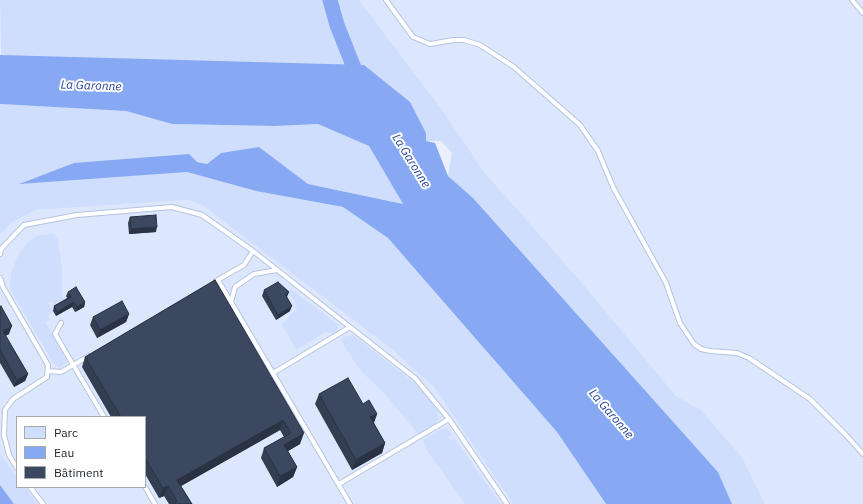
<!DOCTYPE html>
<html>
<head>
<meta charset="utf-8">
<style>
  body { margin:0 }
  #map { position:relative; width:863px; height:504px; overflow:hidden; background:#eaf0fd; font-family:"IBM Plex Sans",sans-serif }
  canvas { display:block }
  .legend { position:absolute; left:16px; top:416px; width:130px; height:72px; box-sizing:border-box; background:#fff; border:1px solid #a6a8ac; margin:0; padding:5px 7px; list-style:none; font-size:12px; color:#202530 }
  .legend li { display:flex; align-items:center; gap:8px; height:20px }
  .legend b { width:20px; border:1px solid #a6a8ac }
</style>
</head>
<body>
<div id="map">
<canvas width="863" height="504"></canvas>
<ul class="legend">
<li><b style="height:11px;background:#cfdefd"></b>Parc</li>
<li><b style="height:11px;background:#87a8f3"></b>Eau</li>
<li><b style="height:11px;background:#3c4860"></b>Bâtiment</li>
</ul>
</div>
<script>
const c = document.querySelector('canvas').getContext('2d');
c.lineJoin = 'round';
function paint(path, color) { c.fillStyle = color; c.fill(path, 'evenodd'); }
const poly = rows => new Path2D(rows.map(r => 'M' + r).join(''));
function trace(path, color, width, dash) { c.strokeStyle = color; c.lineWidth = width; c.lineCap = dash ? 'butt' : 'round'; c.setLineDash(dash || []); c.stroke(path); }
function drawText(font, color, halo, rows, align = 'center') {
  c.font = font + ' "IBM Plex Sans",sans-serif'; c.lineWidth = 4; c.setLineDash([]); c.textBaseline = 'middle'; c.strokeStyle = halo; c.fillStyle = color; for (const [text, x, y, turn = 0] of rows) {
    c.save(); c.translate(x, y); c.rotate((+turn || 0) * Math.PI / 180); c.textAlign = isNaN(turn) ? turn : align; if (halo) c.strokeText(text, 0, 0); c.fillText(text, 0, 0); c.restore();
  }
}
paint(poly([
  [359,0,863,0,863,504,765,504,742,457,701,410,676,396,577,277,485,173,440,107],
  [187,200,202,205,389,347,434,387,513,504,38,504,25,487,145,487,145,417,17,417,17,477,0,454,0,235,12,222,36,210]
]), '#dce6fd');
paint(poly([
  [0,0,359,0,440,107,485,173,577,277,676,396,701,410,742,457,765,504,732,504,718,472,473,198,448,176,452,153,441,141,426,141,1,55],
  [0,104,126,111,172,124,275,126,318,124,369,146,403,204,308,184,259,148,221,153,207,164,197,162,74,163,21,183,187,172,256,191,343,207,388,238,557,432,606,504,513,504,434,387,389,347,202,205,187,200,36,210,12,222,0,235],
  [54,234,58,240,62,269,62,296,66,303,57,308,52,301,48,303,53,312,48,315,50,320,45,322,67,362,60,368,54,364,10,289,11,274,17,257,28,242,38,235],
  [286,290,292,290,338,325,338,331,333,334,325,332,296,350,282,324,297,309,295,302],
  [353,335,412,381,428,398,438,412,438,420,435,425,419,435,385,394,361,371,344,346,341,340,344,337],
  [447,428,452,434,448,437,450,441,454,438,501,504,465,504,425,447,423,440,441,429],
  [0,454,17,477,17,487,25,487,38,504,14,504,0,485]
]), '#cfdefd');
paint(poly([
  [0,55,364,65,410,102,426,133,426,141,435,143,448,176,473,198,718,472,732,504,606,504,557,432,388,238,343,207,256,191,187,172,19,184,74,163,189,154,197,162,207,164,221,153,259,147,308,184,403,204,369,146,318,124,275,126,172,124,126,111,0,104],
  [0,485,14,504,0,504]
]), '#87a8f3');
trace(poly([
  [330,0,337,25,360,83]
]), '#87a8f3', 15);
const service = poly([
  [386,0,413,37,430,44,454,40,464,40,480,45,514,67,580,125,598,151,613,187,666,283,680,323,694,344,701,349,710,351,737,353,749,358,810,399,846,435,863,454],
  [852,0,863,13],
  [0,254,1,249,24,225,77,215,172,207,202,215,253,251,415,378,449,419,507,504],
  [0,278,3,287,48,365,47,377,13,399,5,410,4,435,9,455,17,468],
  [218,280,350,504],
  [216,281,244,265,253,251],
  [231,302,235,287,254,274,277,270],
  [61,323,55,334,104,417],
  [48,371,61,372,89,356],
  [273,373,350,327],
  [339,484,449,419],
  [30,487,43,504],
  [145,487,155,504]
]);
trace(service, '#b6c4e2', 6);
trace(service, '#fff', 4);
paint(poly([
  [130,217,156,232,129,234,128,223],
  [215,280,300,444,288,451,297,467,293,477,277,487,261,458,264,448,284,437,280,430,181,486,192,504,169,504,164,496,159,498,145,474,145,417,111,417,82,367,85,357],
  [264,290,287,297,290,311,276,320,262,296],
  [68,292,85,302,84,307,75,312,72,307,56,316,53,311,54,306,67,298,66,296],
  [0,307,9,334,5,336,28,374,25,381,14,387,0,363],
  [129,314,126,322,97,338,90,325,93,317],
  [319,394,363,404,377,414,374,423,385,443,382,453,352,470,315,404]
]), '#343e53');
paint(poly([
  [157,227,156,232,129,234,131,229],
  [289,292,287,297,283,300,285,294],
  [74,302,72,307,56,316,57,312],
  [85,302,84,307,75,312,77,307],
  [292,306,290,311,276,320,278,315],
  [129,314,126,322,97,338,100,330],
  [12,326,9,334,0,339,3,331],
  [28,374,25,381,14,387,17,380],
  [377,414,373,424,370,417],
  [283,420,280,430,174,490,177,480],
  [304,433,300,444,281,455,284,445],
  [385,443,382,453,352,470,356,460],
  [297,467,293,477,277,487,280,476],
  [168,486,164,496,159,498,163,488]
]), '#2a3243');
const building = poly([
  [156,215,157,227,131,229,130,217,156,215],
  [215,280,304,433,284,445,297,467,280,476,264,448,291,433,283,420,177,480,192,504,176,504,175,503,177,501,168,486,163,488,145,458,145,417,121,417,85,357,215,280],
  [278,282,289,292,285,294,292,306,278,315,264,290,278,282],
  [76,287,85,302,77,307,74,302,57,312,54,306,71,297,68,292,76,287],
  [122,301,129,314,100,330,93,317,122,301],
  [1,306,12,326,3,331,28,374,17,380,0,350,0,307,1,306],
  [348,378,363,404,369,400,377,414,370,417,385,443,356,460,319,394,348,378]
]);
paint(building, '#3c4860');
trace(building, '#2a3243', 1);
drawText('italic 12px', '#254499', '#fff', [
  ["La Garonne",91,86,2],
  ["La Garonne",411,161,58],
  ["La Garonne",611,414,49]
]);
</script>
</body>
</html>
